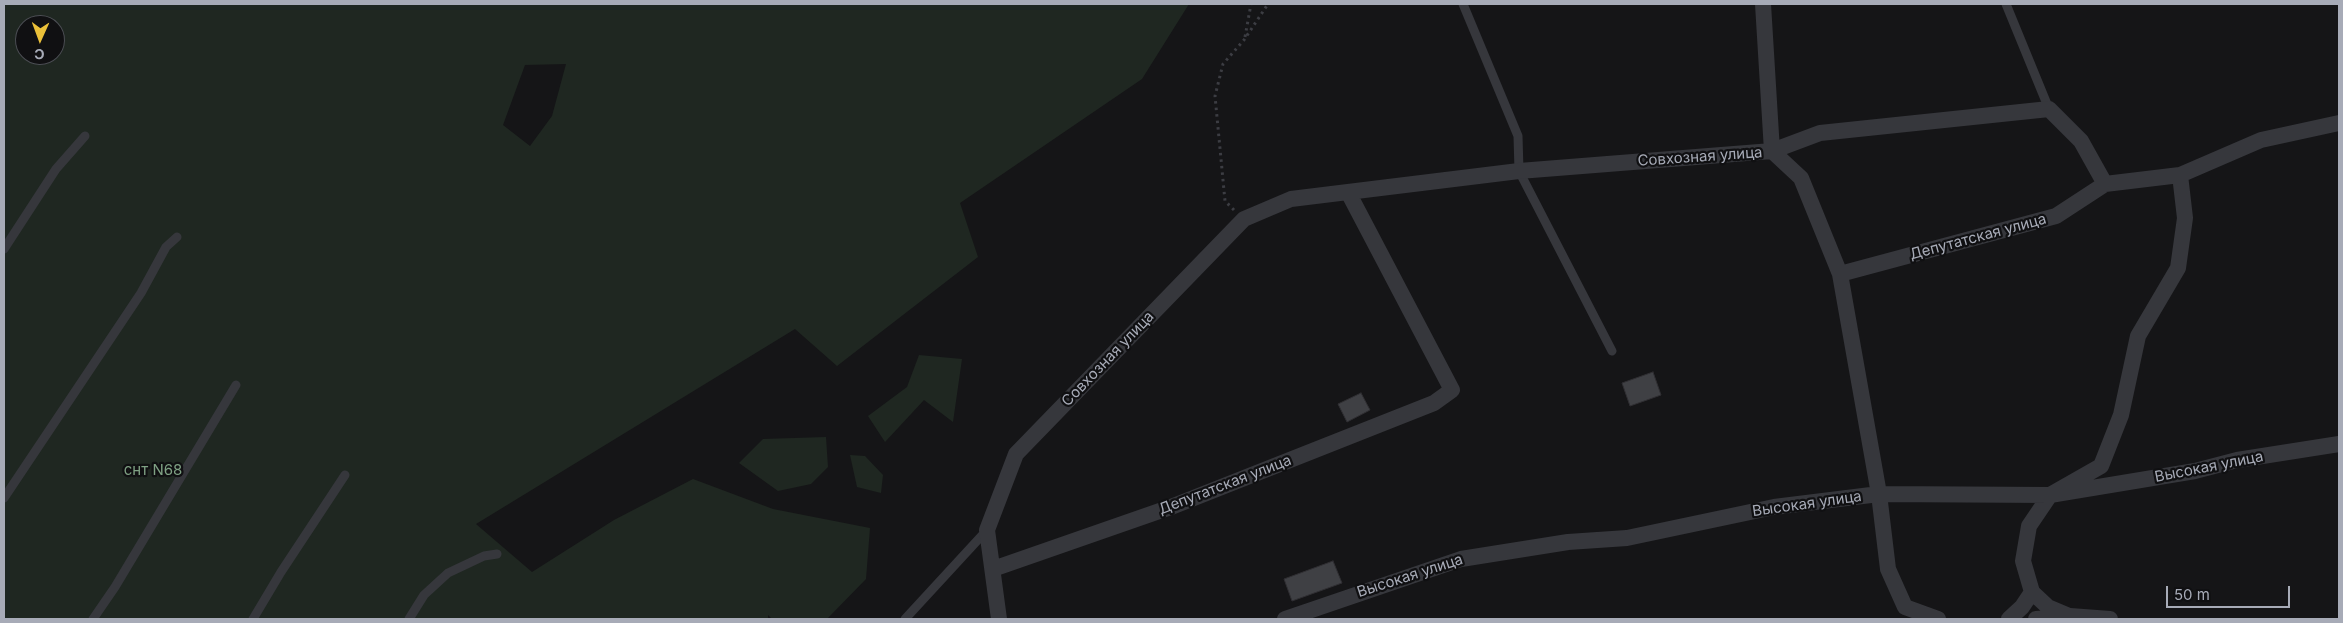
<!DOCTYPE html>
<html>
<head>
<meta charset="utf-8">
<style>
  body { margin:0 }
  #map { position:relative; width:2343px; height:623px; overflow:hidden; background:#151517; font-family:Inter,sans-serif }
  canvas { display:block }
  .frame { position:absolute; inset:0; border:5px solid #a7abb7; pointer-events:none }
  .north { position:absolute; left:15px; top:15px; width:50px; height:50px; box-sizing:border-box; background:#101012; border:1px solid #4c4e54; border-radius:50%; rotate:182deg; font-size:14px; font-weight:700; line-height:20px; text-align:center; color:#a7abb7 }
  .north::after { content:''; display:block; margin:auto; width:18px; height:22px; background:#ebc039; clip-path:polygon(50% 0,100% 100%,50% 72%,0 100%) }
  .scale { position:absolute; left:2166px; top:586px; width:124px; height:22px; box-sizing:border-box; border:2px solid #a7abb7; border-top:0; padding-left:6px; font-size:15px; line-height:18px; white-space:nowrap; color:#a7abb7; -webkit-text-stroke:4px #101012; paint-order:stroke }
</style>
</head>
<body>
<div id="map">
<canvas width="2343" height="623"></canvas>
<div class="frame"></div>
<div class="north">С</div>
<div class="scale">50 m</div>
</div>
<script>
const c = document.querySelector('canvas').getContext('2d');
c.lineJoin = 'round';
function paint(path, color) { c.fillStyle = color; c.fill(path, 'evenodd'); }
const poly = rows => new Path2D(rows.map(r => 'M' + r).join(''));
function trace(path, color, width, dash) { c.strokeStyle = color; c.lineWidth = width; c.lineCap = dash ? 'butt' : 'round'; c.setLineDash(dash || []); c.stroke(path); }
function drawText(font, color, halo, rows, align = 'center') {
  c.font = font + ' Inter,sans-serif'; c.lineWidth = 4.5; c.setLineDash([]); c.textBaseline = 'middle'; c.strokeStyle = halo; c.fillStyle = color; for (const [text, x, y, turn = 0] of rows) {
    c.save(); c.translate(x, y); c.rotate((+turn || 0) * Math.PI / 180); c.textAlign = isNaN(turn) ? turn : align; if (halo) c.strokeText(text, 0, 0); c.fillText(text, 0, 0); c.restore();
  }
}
paint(poly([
  [4,4,1189,4,1142,79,960,203,978,257,837,366,795,329,476,524,532,572,614,520,693,479,773,509,870,528,866,579,827,619,772,619,768,615,768,619,4,619],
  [25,25,55,25,55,55,25,55],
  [566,64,552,116,530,146,503,125,525,65],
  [919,355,962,359,953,422,924,400,885,442,868,416,907,387],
  [826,437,828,467,811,484,778,491,739,463,763,439],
  [850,455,865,456,883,475,881,493,857,487]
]), '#1f2721');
const building = poly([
  [1653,372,1661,395,1630,406,1622,383,1653,372],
  [1361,393,1370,410,1347,422,1338,404,1361,393],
  [1333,561,1342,583,1292,601,1284,579,1333,561]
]);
paint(building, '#3f4044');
trace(building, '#302f33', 1);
trace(poly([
  [1245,37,1251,4],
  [1234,210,1225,201,1215,96,1223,64,1244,40,1268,4]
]), '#3c3d43', 3, [2.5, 4]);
trace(poly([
  [1463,4,1518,136,1519,171,1612,351],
  [2006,4,2049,109],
  [4,249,56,169,85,136],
  [4,498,141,293,166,247,177,237],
  [93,619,115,587,236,385],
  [253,619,281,572,345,475],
  [409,619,424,595,448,573,484,556,497,554],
  [905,619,987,530]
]), '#36373c', 9);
trace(poly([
  [1763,4,1772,151,1801,178,1840,274,1879,494,1888,569,1905,607,1938,619],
  [1840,274,2056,216,2105,184,2180,175,2261,140,2339,123],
  [993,569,1171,507,1434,403,1452,390,1348,192],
  [2032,592,2048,607,2067,615],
  [999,619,987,530,1016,454,1244,219,1291,199,1519,171,1772,151,1820,133,2049,109,2081,141,2105,184],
  [1285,619,1461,559,1568,542,1627,538,1774,507,1879,494,2050,495,2195,471,2237,460,2339,444],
  [2009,619,2022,607,2032,592,2023,561,2029,526,2050,495,2101,466,2121,415,2138,336,2178,268,2185,218,2180,175],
  [2036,619,2070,616,2110,619]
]), '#36373c', 16);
drawText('15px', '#a7abb7', '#101012', [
  ["Совхозная улица",1700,157,-4],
  ["Депутатская улица",1978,237,-15],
  ["Совхозная улица",1108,359,-46],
  ["Высокая улица",2209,467,-11],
  ["Депутатская улица",1225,485,-21],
  ["Высокая улица",1807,504,-8],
  ["Высокая улица",1410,576,-18]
]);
drawText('15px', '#7fa184', '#101012', [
  ["снт N68",153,470]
]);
</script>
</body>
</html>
